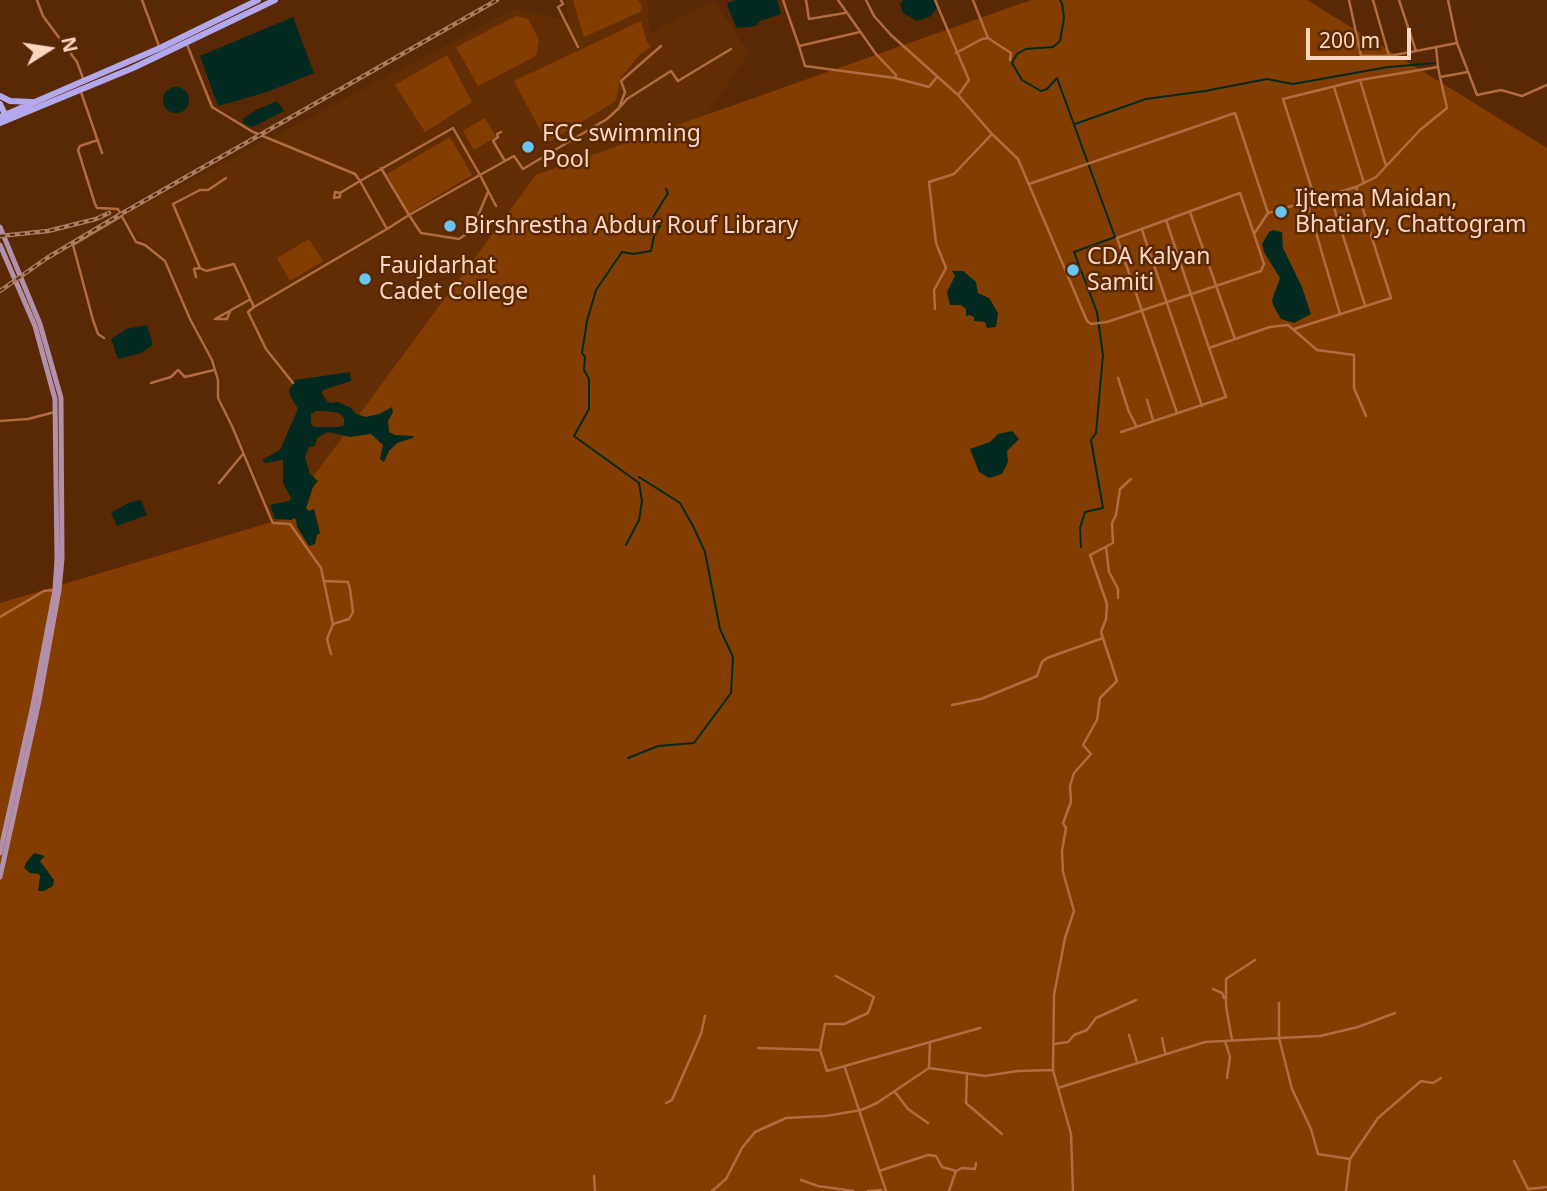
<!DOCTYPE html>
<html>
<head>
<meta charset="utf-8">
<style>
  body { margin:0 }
  #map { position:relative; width:1547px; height:1191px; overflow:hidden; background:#592805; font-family:"Noto Sans",sans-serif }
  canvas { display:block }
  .north { position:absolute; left:14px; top:14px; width:70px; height:70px; -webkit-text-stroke:5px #592805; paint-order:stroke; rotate:78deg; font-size:19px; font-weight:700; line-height:28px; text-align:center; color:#fdd6c1 }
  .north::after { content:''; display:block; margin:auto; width:24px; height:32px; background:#fdd6c1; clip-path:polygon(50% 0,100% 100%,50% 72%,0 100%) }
  .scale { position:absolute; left:1306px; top:28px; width:105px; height:32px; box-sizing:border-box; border:4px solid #fdd6c1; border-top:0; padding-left:9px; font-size:21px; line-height:24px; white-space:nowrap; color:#fdd6c1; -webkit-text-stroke:5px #592805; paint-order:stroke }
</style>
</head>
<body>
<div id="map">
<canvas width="1547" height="1191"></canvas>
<div class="north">N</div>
<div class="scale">200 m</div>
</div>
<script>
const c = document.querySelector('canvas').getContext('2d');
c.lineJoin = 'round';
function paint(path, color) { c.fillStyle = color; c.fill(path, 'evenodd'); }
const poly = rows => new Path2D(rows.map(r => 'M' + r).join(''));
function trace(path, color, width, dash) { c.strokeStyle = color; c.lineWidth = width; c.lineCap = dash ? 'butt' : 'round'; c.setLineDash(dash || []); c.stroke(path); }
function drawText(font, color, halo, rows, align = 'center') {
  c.font = font + ' "Noto Sans",sans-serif'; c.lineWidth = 5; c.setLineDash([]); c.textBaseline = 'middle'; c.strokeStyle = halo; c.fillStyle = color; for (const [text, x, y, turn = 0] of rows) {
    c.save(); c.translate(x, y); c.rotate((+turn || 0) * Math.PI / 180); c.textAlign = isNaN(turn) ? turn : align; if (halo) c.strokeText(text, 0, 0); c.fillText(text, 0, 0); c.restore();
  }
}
paint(poly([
  [565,0,646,0,649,6,648,20,652,35,663,27,714,1,749,53,683,150,439,464,275,522,234,424,220,397,221,379,214,359,192,318,166,259,145,241,139,239,125,215,515,9,569,21]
]), '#632d04');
paint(poly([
  [573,0,638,0,642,7,640,12,584,37],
  [1031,0,1307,0,1547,148,1547,1191,0,1191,0,603,282,519,536,175],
  [516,16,528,19,539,40,536,56,478,86,456,47],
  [641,21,646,40,651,47,640,54,620,79,616,101,547,143,514,81],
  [447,55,472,102,425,132,395,85],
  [485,118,496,137,474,150,463,131],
  [450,137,472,175,409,213,387,174],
  [309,239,323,261,290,281,277,258]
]), '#843d00');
paint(poly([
  [736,0,777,0,781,14,760,21,756,26,739,28,736,27,727,5,729,2],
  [903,0,934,0,937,8,931,16,917,21,903,13,900,4],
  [293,17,314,73,267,92,218,106,200,56],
  '163 100a13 13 0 1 1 26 0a13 13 0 1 1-26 0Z',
  [277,101,284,111,259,124,251,127,243,123,243,119,256,110],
  [1273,230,1282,232,1283,248,1302,287,1311,314,1294,323,1281,319,1273,305,1272,300,1280,278,1264,252,1262,244,1269,232],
  [952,271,963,271,976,282,978,293,989,298,998,313,996,327,987,328,985,322,974,321,974,317,970,315,966,316,966,309,961,305,950,305,947,292,955,276],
  [147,325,153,345,141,353,118,359,111,339,126,329],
  [350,372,351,381,323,390,322,394,327,401,330,403,338,402,351,408,356,414,366,417,379,414,392,407,393,412,388,421,389,432,395,435,414,436,413,438,397,443,389,451,384,462,380,459,383,445,371,434,350,437,328,432,317,438,315,446,309,447,305,457,310,474,318,481,313,487,306,508,309,511,314,509,320,533,317,535,315,544,309,546,297,527,296,520,294,518,291,520,275,519,270,505,289,501,291,498,283,483,283,460,265,463,262,460,280,450,298,409,290,396,289,390,295,380],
  [324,411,339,413,344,418,344,425,339,427,314,427,311,424,311,414,316,411],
  [1012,431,1019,439,1007,451,1008,462,1002,474,989,478,979,472,970,449,990,442,998,434],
  [141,500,147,515,117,526,111,513,128,503],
  [34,853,45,856,40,861,54,880,53,886,44,891,38,891,40,877,39,874,30,873,24,868,26,863]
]), '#022a20');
trace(poly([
  [1060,0,1062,3,1064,18,1060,41,1053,47,1026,49,1017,54,1012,63,1022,80,1041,91,1047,89,1057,78,1115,237,1074,252,1097,312,1103,355,1096,433,1091,440,1103,508,1085,512,1080,528,1081,547],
  [1075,124,1146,99,1205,91,1267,79,1293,84,1388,67,1436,63],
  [626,545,639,520,642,501,639,483,574,436,589,409,589,379,584,370,585,357,582,353,587,321,596,290,622,252,633,254,651,251,654,236,660,226,654,224,652,219,668,193,666,189],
  [628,758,658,746,694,743,731,693,733,657,720,629,705,552,693,526,680,503,639,477]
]), '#022a20', 2);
trace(poly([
  [37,0,43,16,77,62,84,81],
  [142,0,159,46],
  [561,0,563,4,558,7,578,47],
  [783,0,799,46],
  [806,0,809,19,845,13],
  [838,0,876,54,896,75,895,78,929,87,937,77],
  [866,0,874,16,891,35,958,95,992,134,1018,159,1087,321,1091,324,1107,322,1261,271,1264,264,1254,234,1268,213,1356,187,1391,298,1294,329],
  [935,0,969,80,959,94],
  [973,0,988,38],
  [1349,0,1361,56,1389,56,1416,51],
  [1373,0,1389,56],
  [1399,0,1416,51,1457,43,1448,0],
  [860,32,799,46,805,66,895,78],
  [186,42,212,107,253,132,355,174,360,181,453,128,480,175,505,161],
  [1457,43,1477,95,1501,90,1522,96,1547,85],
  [1436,47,1438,67],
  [956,53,982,39,988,38,1011,53,1010,60],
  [1360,80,1386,166],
  [1334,87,1364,183],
  [81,92,102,153],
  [621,106,627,99,671,71,678,81,731,49],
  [501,132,497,134,498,137,493,141,505,161,514,156,523,169,607,119,619,108,625,92,621,81,661,46],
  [98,140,80,146,78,150,95,204,97,208,118,209,136,242,145,245,165,261,190,319,212,360,218,380,218,398,232,426,271,519,273,523,290,524,321,568,333,624,327,639,331,654],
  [226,178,208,190,200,190,173,204,200,268,206,271,234,264,254,307,387,229],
  [1029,184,1235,113,1268,213],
  [1356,187,1376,177,1420,130,1447,108,1440,77],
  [488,192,472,230,459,239,421,233,409,215,480,175,496,206],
  [340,193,340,197,334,198,335,192,340,193,360,181,387,229,409,215,381,168],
  [1330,195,1365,305],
  [1315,199,1283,99,1360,80,1438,67,1440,77,1468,72],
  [1307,202,1340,314],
  [1190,212,1235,339],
  [1166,220,1209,348],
  [1142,230,1202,406],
  [196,277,194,269,200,268],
  [254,307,248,312,266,349,293,383],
  [935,309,934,290,946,268,936,243,929,182,954,174,992,134],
  [215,319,249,300],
  [215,319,227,319,230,311],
  [104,338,98,334,93,320,73,245,122,216],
  [1118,378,1129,412,1137,427],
  [151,383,171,377,178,370,185,377,214,370],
  [1147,400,1153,420],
  [1177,413,1117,238,1240,193,1254,234],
  [0,421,28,419,55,412],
  [1121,432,1226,397,1209,348,1270,327,1288,325,1317,350,1354,355,1354,388,1366,416],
  [219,483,243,454],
  [1106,547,1109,572,1118,589,1118,598],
  [324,581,348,582,350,589,353,612,349,619,333,624],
  [0,617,44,591,55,590],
  [952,705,981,699,1030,679,1037,676,1042,662,1047,658,1103,638],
  [1213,989,1222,993,1224,998],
  [1279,1003,1279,1038,1320,1036,1358,1027,1395,1013],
  [1129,1035,1137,1062],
  [1162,1038,1165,1052],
  [1232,1040,1226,1006,1226,979,1255,960],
  [1225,1041,1230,1057,1227,1078],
  [1054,1044,1068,1042,1074,1035,1087,1030,1096,1018,1136,1000],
  [758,1048,820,1050,827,1071,980,1028],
  [820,1050,825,1024,844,1024,868,1013,874,997,836,976],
  [845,1068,886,1191],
  [929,1068,930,1042],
  [967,1074,966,1103,1002,1134],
  [1058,1088,1205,1042,1279,1038,1292,1089,1311,1129,1318,1154,1350,1159,1346,1191],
  [895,1092,908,1109,928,1123],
  [666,1103,672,1100,701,1034,705,1016],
  [1350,1159,1378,1118,1421,1081,1433,1083,1441,1078],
  [1514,1161,1528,1189],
  [879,1171,928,1155,936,1156,942,1167,956,1171],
  [594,1176,595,1191],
  [801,1180,818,1186,853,1191],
  [1528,1189,1547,1187],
  [712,1191,726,1179,742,1148,755,1132,786,1118,826,1116,861,1110,877,1103,929,1068,985,1076,1018,1071,1053,1070],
  [868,1191,881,1190],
  [949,1191,956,1171,962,1168,975,1169,976,1163],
  [1073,1191,1071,1134,1053,1070,1054,995,1065,938,1074,911,1063,872,1062,851,1066,828,1063,823,1071,802,1070,786,1074,773,1091,754,1083,745,1097,720,1100,698,1117,681,1101,632,1106,619,1107,604,1090,555,1113,543,1112,523,1116,515,1120,489,1131,479]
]), '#b16c42', 2.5);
trace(poly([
  [0,227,40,324,61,398,62,559,59,590,39,701,0,877],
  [0,245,35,326,55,399,57,559,55,590,33,705,0,853]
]), '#b290a9', 5);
trace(poly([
  [0,96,10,101,32,102],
  [0,104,7,118],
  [0,117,160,48,258,0],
  [0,123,133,68,275,0]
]), '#b3a8ed', 6);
const rail = poly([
  [0,236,48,231,96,219,109,213],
  [0,291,47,258,121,214,497,0]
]);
trace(rail, '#aa7e62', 4.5);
trace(rail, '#592805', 2, [5]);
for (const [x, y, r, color] of [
  [528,147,7,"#68c4f0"],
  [1281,212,7,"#68c4f0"],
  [450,226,7,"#68c4f0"],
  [1073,270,7,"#68c4f0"],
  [365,279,7,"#68c4f0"]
]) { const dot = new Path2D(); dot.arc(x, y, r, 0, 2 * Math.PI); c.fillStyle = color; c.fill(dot); trace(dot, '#592805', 2.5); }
drawText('23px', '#fdd6c1', '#592805', [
  ["FCC swimming",542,134],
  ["Pool",542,160],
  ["Ijtema Maidan,",1295,199],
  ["Bhatiary, Chattogram",1295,225],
  ["Birshrestha Abdur Rouf Library",464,226],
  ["CDA Kalyan",1087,257],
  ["Samiti",1087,283],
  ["Faujdarhat",379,266],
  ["Cadet College",379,292]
], 'left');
</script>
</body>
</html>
